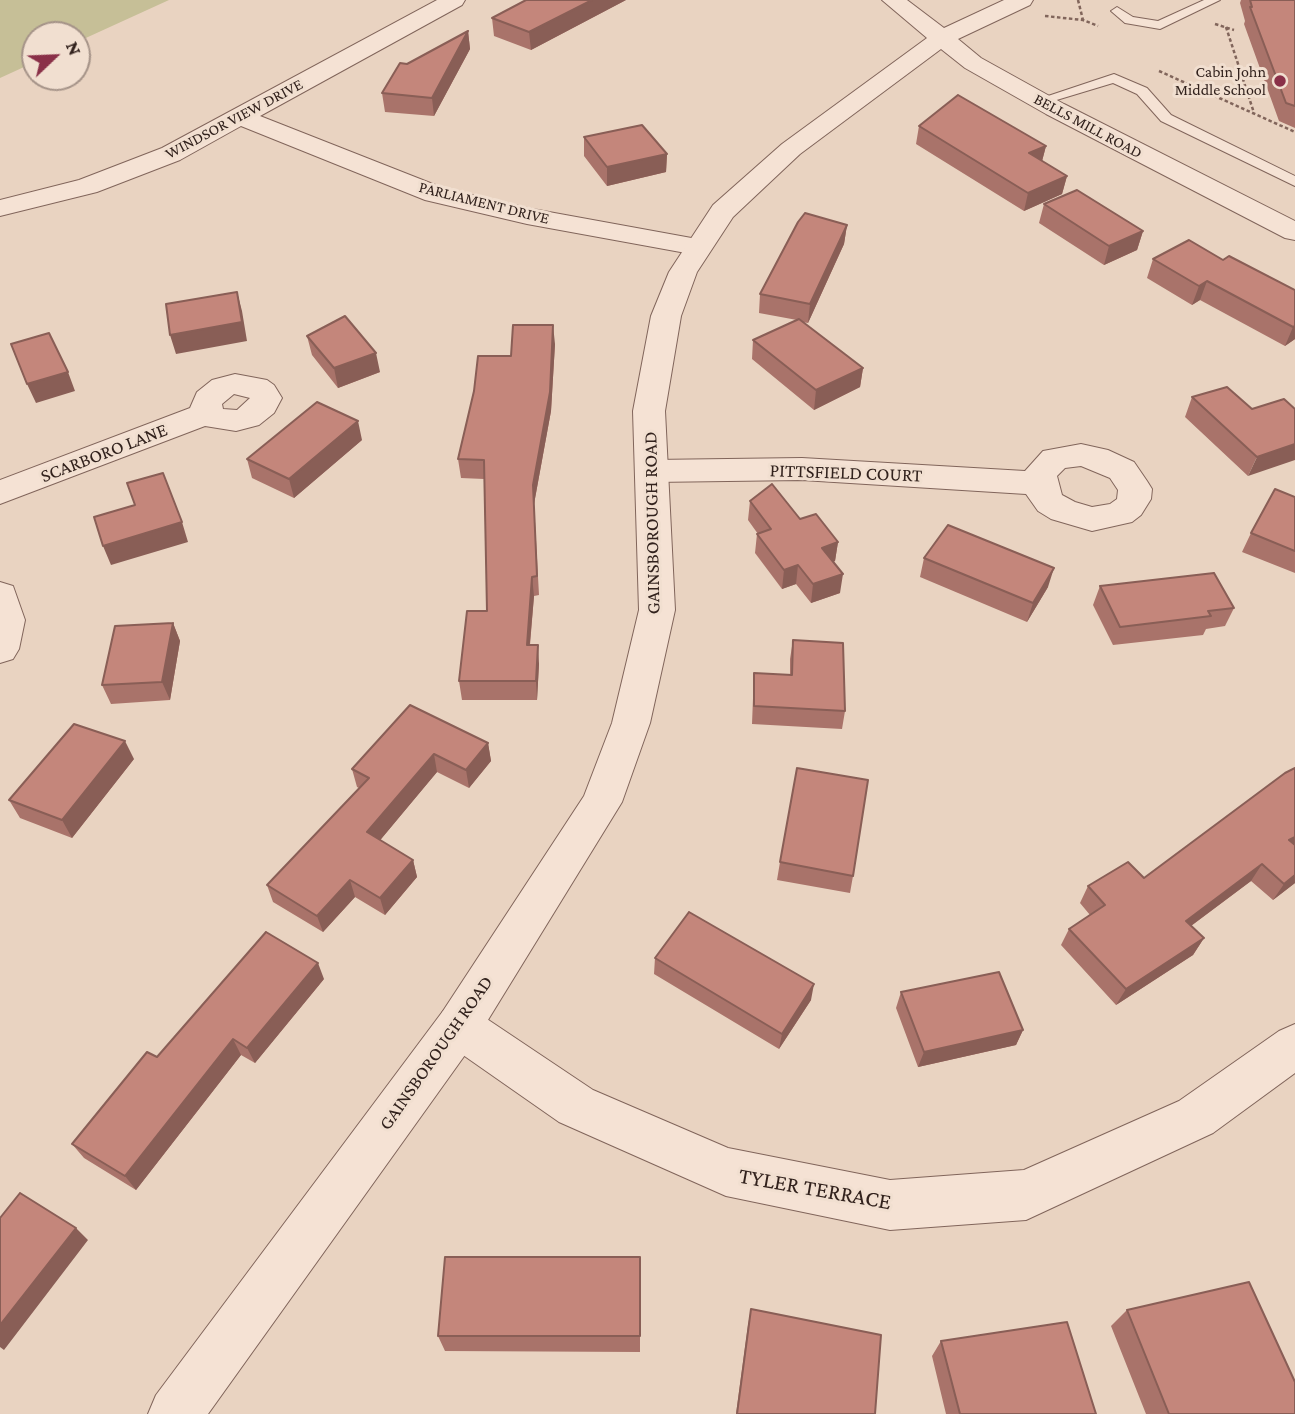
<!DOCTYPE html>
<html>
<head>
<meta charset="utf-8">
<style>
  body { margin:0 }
  #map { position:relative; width:1295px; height:1414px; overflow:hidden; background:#e9d3c1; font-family:"Crimson Pro",serif }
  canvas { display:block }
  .north { position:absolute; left:21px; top:21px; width:70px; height:70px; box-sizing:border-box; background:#f1dfd0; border:2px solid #a59388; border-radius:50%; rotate:67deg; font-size:19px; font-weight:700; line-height:28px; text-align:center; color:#32221d }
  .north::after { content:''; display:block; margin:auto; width:24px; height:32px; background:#8a3048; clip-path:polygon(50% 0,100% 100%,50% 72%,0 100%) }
</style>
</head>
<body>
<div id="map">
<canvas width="1295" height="1414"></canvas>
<div class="north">N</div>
</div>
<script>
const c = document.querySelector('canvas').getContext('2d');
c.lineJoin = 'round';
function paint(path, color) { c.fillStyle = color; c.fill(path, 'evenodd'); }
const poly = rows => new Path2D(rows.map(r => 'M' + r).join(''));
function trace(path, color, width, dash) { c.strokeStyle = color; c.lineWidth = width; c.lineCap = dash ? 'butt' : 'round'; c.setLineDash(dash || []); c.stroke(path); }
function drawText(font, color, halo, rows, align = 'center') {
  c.font = font + ' "Crimson Pro",serif'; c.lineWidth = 6; c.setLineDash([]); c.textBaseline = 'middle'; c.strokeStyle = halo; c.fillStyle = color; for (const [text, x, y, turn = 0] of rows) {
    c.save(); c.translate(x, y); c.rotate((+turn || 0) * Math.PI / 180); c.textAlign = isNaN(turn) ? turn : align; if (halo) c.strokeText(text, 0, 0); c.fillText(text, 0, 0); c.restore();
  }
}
paint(poly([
  [0,0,169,0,77,42,77,35,35,35,35,62,0,78]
]), '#c6bf97');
const service = poly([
  [1204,0,1220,0,1160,29,1125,23,1111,11,1117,7,1133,17,1158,21,1204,0],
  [1114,74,1147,88,1171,115,1295,176,1295,186,1161,121,1137,94,1113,83,1040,105,1033,101,1114,74]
]);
const minor = poly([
  [437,0,465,0,462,5,260,116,443,188,527,208,697,239,707,241,711,247,707,253,697,255,527,224,425,200,241,126,180,160,97,192,0,216,0,200,79,180,162,148,437,0],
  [235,374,267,380,274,385,282,398,274,413,259,425,236,431,205,426,0,504,0,480,190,408,197,392,212,380,235,374],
  [234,394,250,398,237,410,223,409,222,404,234,394],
  [1081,444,1108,450,1134,462,1147,481,1152,489,1151,499,1141,515,1132,522,1092,531,1051,519,1038,511,1026,494,802,480,653,482,641,479,636,471,641,463,653,460,802,458,1025,471,1043,451,1081,444],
  [1081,466,1110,478,1118,490,1117,499,1110,504,1092,507,1075,502,1062,495,1057,476,1065,468,1081,466],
  [0,582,13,586,25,620,19,649,13,659,0,663,0,582],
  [459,1005,475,1011,593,1090,728,1148,890,1180,1024,1170,1179,1101,1279,1031,1295,1024,1295,1073,1213,1133,1026,1220,890,1230,726,1196,559,1122,443,1041,436,1026,443,1011,459,1005]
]);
const tertiary = poly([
  [882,0,907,0,944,28,1004,0,1033,0,1030,5,958,39,981,58,1064,104,1295,221,1295,240,1285,238,1046,114,965,68,941,49,800,154,733,217,697,272,681,316,665,411,675,610,650,723,622,802,475,1041,208,1414,148,1414,156,1395,443,1011,584,796,612,723,639,610,633,411,651,316,669,272,713,205,782,144,927,38,882,0]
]);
trace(service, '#81655b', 2);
trace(minor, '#81655b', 2);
trace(tertiary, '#81655b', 2);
trace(poly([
  [1078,0,1083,20],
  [1045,16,1083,20,1098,26],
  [1215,24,1234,30],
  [1226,27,1254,113],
  [1159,71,1295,132]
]), '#81655b', 2.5, [3.5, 2.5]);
paint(service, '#f5e2d4');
paint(minor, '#f5e2d4');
paint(tertiary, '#f5e2d4');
paint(poly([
  [626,0,531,50,494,36,492,18],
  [1241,0,1295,0,1295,128,1279,121,1244,24,1245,21,1240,3],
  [468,31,470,49,434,116,385,112,382,93,407,64],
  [919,126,1046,146,1042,161,1067,176,1062,194,1024,211,916,144],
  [584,137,667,154,666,172,607,186,584,156],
  [1044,204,1143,231,1137,250,1104,265,1039,223],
  [847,225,844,244,808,323,802,322,863,368,860,387,814,410,752,359,753,340,797,320,759,313,760,294],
  [1153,259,1223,260,1295,290,1295,339,1285,346,1200,300,1192,305,1147,278],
  [307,336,380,372,338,388,312,355],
  [555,344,551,411,534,504,539,595,534,596,530,645,539,664,537,700,462,700,459,681,487,611,484,479,461,478,458,459,511,356],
  [1192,397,1252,409,1284,399,1248,476,1185,417],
  [362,440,294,498,252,478,247,459],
  [1295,497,1295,573,1242,552,1251,533],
  [750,501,800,519,838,542,835,561,833,562,840,593,811,603,796,584,782,589,755,553,757,534,758,534,748,520],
  [924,558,1048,587,1027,622,920,577],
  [1100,586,1234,608,1225,626,1206,629,1203,635,1113,645,1093,605],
  [173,623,180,641,170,700,111,704,102,685],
  [793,640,845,711,842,729,752,724,754,673,790,675,790,659],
  [488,743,491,761,469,788,437,772,380,840,413,860,417,877,385,915,355,897,323,932,273,902,267,885,359,788,357,787,352,769],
  [134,759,72,838,20,818,9,800],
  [1295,768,1295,883,1273,900,1251,881,1191,926,1204,938,1193,955,1116,1005,1061,945,1069,929,1090,915,1080,903,1088,886,1144,878],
  [780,862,853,876,850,893,777,880],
  [655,958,811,1000,779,1049,654,974],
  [324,979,255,1063,241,1055,136,1190,84,1158,72,1144,157,1057],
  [901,992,1023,1030,1016,1045,918,1067,896,1008],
  [640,1257,640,1352,445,1351,438,1336],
  [751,1309,875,1414,736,1414,748,1325],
  [1127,1310,1295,1414,1146,1414,1111,1326],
  [941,1341,1096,1414,946,1414,932,1356]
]), '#a9736a');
paint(poly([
  [592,0,626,0,531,50,529,32],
  [468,31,470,49,434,116,432,98],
  [1046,146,1041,165,1029,153],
  [667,154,666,172,607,186,607,167],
  [1067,176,1062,194,1024,211,1028,193],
  [847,225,844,244,808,323,810,304],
  [1143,231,1137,250,1104,265,1109,246],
  [1207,281,1200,300,1192,305,1199,286],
  [237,292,242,311,247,341,176,354,170,335],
  [553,325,555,344,551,411,534,504,539,595,533,485],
  [1295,326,1295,339,1285,346,1293,327],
  [376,353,380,372,338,388,334,368],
  [863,368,860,387,814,410,816,390],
  [68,372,75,391,36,403,27,384],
  [358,421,362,440,294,498,289,479],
  [1295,444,1295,460,1248,476,1257,457],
  [182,522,188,542,111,565,103,546],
  [838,542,835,561,820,566,822,548],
  [798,565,796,584,782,589,784,570],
  [1054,568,1048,587,1027,622,1033,603],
  [843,574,840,593,811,603,813,584],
  [532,577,534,596,528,664,527,645],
  [173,623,180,641,170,700,162,682],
  [538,645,539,664,537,700,536,681],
  [125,741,134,759,72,838,62,820],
  [488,743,491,761,469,788,466,770],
  [434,754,437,772,372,850,367,832],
  [1295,837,1295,848,1289,840],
  [413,860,417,877,385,915,380,898],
  [1262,864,1251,881,1176,937,1186,921],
  [1295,875,1295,883,1273,900,1284,884],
  [350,880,355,897,323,932,317,916],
  [1204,938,1193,955,1116,1005,1126,989],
  [318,963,324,979,255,1063,247,1048],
  [814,984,811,1000,779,1049,782,1034],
  [1023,1030,1016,1045,918,1067,924,1052],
  [233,1039,241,1055,136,1190,125,1176],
  [76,1228,88,1240,4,1350,0,1347,0,1325]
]), '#895e56');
const building = poly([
  [526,0,592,0,529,32,492,18,526,0],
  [1250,0,1295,0,1295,106,1286,103,1250,7,1252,7,1250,0],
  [468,31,432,98,382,93,400,63,407,64,468,31],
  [958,95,1046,146,1029,153,1067,176,1028,193,919,126,958,95],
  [642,125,667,154,607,167,584,137,642,125],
  [1077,190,1143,231,1109,246,1044,204,1077,190],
  [805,213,847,225,810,304,760,294,798,222,805,213],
  [1189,240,1223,260,1229,256,1295,290,1295,326,1293,327,1207,281,1199,286,1153,259,1189,240],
  [237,292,242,322,170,335,166,304,237,292],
  [345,316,376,353,334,368,307,336,345,316],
  [799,319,863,368,816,390,753,340,799,319],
  [513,325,553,325,550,392,533,485,537,576,532,577,527,645,538,645,536,681,459,681,467,611,487,611,484,460,458,459,474,391,478,356,511,356,513,325],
  [49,333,68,372,27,384,11,344,49,333],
  [1227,387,1252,409,1284,399,1295,409,1295,444,1257,457,1192,397,1227,387],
  [317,402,358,421,289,479,247,459,317,402],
  [163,473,182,522,103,546,94,517,135,505,127,483,163,473],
  [772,484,800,519,816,514,838,542,822,548,843,574,813,584,798,565,784,570,757,534,771,529,750,501,772,484],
  [1275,489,1295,497,1295,551,1251,533,1275,489],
  [948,525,1054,568,1033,603,924,558,948,525],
  [1214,573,1234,608,1208,611,1211,616,1120,627,1100,586,1214,573],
  [173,623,162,682,102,685,115,626,173,623],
  [793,640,843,643,845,711,754,706,754,673,792,675,793,640],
  [410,705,488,743,466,770,434,754,367,832,413,860,380,898,350,880,317,916,267,885,369,778,352,769,410,705],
  [74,724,125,741,62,820,9,800,74,724],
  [797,768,868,780,853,876,780,862,797,768],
  [1295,768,1295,837,1289,840,1295,845,1295,875,1284,884,1262,864,1186,921,1204,938,1126,989,1069,929,1105,905,1088,886,1128,862,1144,878,1285,773,1295,768],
  [689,912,814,984,782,1034,655,958,689,912],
  [266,932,318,963,247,1048,233,1039,125,1176,72,1144,147,1052,157,1057,266,932],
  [999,972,1023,1030,924,1052,901,992,999,972],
  [20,1193,76,1228,0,1325,0,1218,20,1193],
  [445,1257,640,1257,640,1336,438,1336,445,1257],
  [1249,1282,1295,1382,1295,1414,1169,1414,1127,1310,1249,1282],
  [751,1309,881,1335,875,1414,737,1414,751,1309],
  [1067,1322,1096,1414,960,1414,941,1341,1067,1322]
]);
paint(building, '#c4867b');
trace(building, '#895e56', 2);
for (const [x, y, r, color] of [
  [1280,81,7,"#8a3048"]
]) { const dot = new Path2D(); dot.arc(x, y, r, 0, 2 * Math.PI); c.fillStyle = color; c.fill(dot); trace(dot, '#f1dfd0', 2.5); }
drawText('16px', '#32221d', '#f1dfd0', [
  ["Cabin John",1266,72],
  ["Middle School",1266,90]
], 'right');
drawText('16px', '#32221d', '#f1dfd0', [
  ["WINDSOR VIEW DRIVE",234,119,-28],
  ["BELLS MILL ROAD",1088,126,28],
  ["PARLIAMENT DRIVE",484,203,14]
]);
drawText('19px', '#32221d', '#f1dfd0', [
  ["SCARBORO LANE",104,453,-21],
  ["PITTSFIELD COURT",846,473,2],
  ["GAINSBOROUGH ROAD",652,523,-91],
  ["GAINSBOROUGH ROAD",436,1053,-55]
]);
drawText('23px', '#32221d', '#f1dfd0', [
  ["TYLER TERRACE",815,1189,10]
]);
</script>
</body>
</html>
